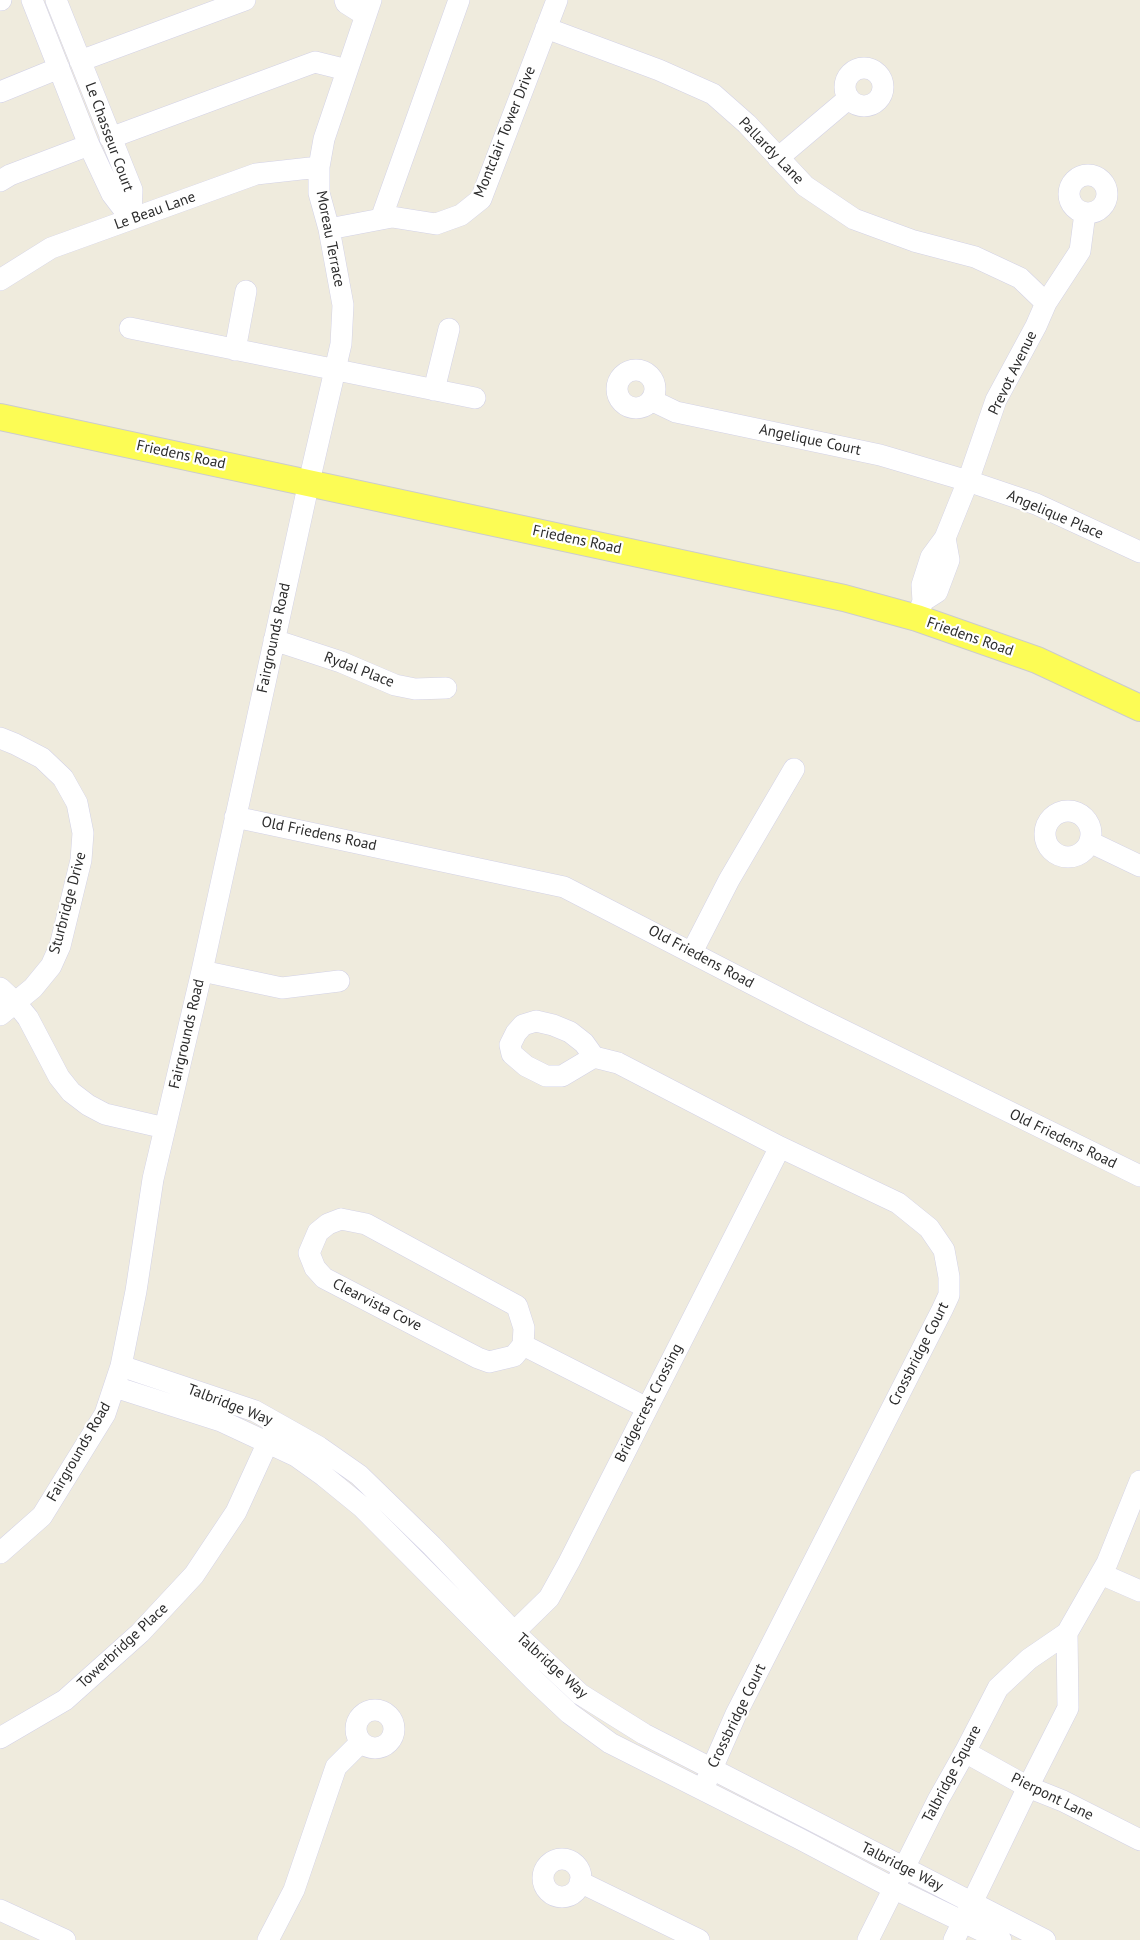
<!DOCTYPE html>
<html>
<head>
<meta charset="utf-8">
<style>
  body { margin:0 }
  canvas { display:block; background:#efebdd }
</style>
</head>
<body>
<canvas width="1140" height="1940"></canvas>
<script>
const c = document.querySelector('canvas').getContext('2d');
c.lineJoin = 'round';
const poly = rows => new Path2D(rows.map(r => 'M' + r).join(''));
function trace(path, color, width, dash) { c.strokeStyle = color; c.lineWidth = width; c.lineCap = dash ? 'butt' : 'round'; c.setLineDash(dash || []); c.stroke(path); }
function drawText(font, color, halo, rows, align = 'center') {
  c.font = font + ' "PT Sans",sans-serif'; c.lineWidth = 4.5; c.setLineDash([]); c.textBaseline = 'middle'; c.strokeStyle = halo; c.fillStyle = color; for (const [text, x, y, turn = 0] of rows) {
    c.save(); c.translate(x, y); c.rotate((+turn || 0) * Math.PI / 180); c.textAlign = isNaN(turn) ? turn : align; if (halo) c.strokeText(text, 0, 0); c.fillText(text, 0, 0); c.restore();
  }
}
const minor = poly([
  [0,0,1,0],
  [32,0,89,145,112,194,131,219],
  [56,0,132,190,131,219],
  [345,0,346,3,365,15],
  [546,28,659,70,713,94,747,124,805,186,854,219,914,241,975,257,1020,278,1046,303],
  [80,61,245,0],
  '845 87a19 19 0 1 1 38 0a19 19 0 1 1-38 0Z',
  [0,92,59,68],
  [110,138,315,62,347,70],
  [778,158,849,98],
  '1069 194a19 19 0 1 1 38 0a19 19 0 1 1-38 0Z',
  [0,181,10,175,89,145],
  [381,219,459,0],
  [329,229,392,217,436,224,461,215,481,199,557,0],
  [0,280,51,248,256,174,319,167],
  [130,328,475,398],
  [235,350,246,291],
  '617 389a19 19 0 1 1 38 0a19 19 0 1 1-38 0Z',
  [434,390,449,329],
  [651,400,676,412,880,455,968,481,1036,504,1140,552],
  [923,601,937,592,949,560,945,538],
  [917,618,923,601,922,585,931,557,945,538,968,481,996,400,1036,326,1046,303,1080,251,1085,213],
  [274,640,341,662,395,685,415,689,446,688],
  [0,738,15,744,42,758,63,778,77,803,83,833,81,860,60,946,51,966,33,988,0,1015],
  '1045 834a23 23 0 1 1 46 0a23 23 0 1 1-46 0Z',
  [235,817,564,887,812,1015,1140,1176],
  [1090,842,1140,866],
  [692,952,729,880,794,769],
  [202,971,282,988,339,981],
  [0,988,15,1002,28,1018,59,1077,71,1092,88,1105,105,1114,165,1128],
  [594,1057,562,1076,546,1076,526,1066,512,1054,510,1045,516,1033,523,1025,536,1021,553,1025,570,1032,584,1043,594,1057,618,1063,780,1147,898,1203,929,1228,944,1250,949,1277,949,1295,942,1310,736,1714,703,1789],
  [341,1219,366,1224,517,1306,524,1328,523,1345,514,1356,489,1362,478,1358,324,1278,315,1268,309,1253,318,1232,328,1224,341,1219],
  [523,1345,647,1408],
  [121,1366,255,1411,319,1447,359,1475,432,1546,515,1633,580,1694,644,1734,1045,1940],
  [115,1387,221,1421,296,1456,324,1476,362,1507,535,1681,569,1713,610,1743,800,1839,893,1888,1001,1940],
  [0,1553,42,1516,105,1414,121,1366,136,1291,153,1179,202,971,309,482,341,344,343,305,329,229,319,193,319,167,324,139,371,0],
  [1101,1574,1140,1591],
  [504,1642,549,1598,569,1562,780,1147],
  '356 1729a19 19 0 1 1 38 0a19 19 0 1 1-38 0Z',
  [0,1738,65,1700,140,1633,194,1575,236,1512,274,1429],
  [965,1752,1028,1787,1063,1801,1140,1840],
  '543 1878a19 19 0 1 1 38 0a19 19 0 1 1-38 0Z',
  [580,1882,699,1940],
  [0,1910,65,1940],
  [268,1940,294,1890,336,1767,361,1742],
  [868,1940,938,1800,965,1752,998,1688,1029,1659,1067,1633,1107,1563,1140,1481],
  [954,1940,1028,1787,1068,1708,1067,1633]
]);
const major = poly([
  [0,417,844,598,917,618,1037,660,1140,708]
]);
trace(minor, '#d3d2e6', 22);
trace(major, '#ccc', 28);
trace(minor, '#fff', 21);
trace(major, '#fcfc55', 26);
drawText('15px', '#2c2c2c', '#fff', [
  ["Montclair Tower Drive",505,132,-68],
  ["Le Chasseur Court",109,137,70],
  ["Pallardy Lane",771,151,46],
  ["Le Beau Lane",155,211,-20],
  ["Moreau Terrace",330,239,79],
  ["Prevot Avenue",1013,373,-64],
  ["Angelique Court",810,440,12],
  ["Friedens Road",181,455,12],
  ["Angelique Place",1055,515,23],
  ["Friedens Road",577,540,12],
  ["Friedens Road",970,637,19],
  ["Fairgrounds Road",274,638,-78],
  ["Rydal Place",359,670,21],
  ["Old Friedens Road",319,834,12],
  ["Sturbridge Drive",68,903,-75],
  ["Old Friedens Road",701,957,28],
  ["Fairgrounds Road",187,1034,-77],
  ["Old Friedens Road",1063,1139,26],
  ["Clearvista Cove",377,1305,27],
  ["Crossbridge Court",919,1354,-63],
  ["Bridgecrest Crossing",649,1403,-63],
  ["Talbridge Way",230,1405,21],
  ["Fairgrounds Road",79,1452,-60],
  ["Towerbridge Place",123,1646,-43],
  ["Talbridge Way",552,1666,42],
  ["Crossbridge Court",737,1716,-64],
  ["Talbridge Square",952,1774,-62],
  ["Pierpont Lane",1052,1797,26],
  ["Talbridge Way",902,1867,27]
]);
</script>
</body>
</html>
